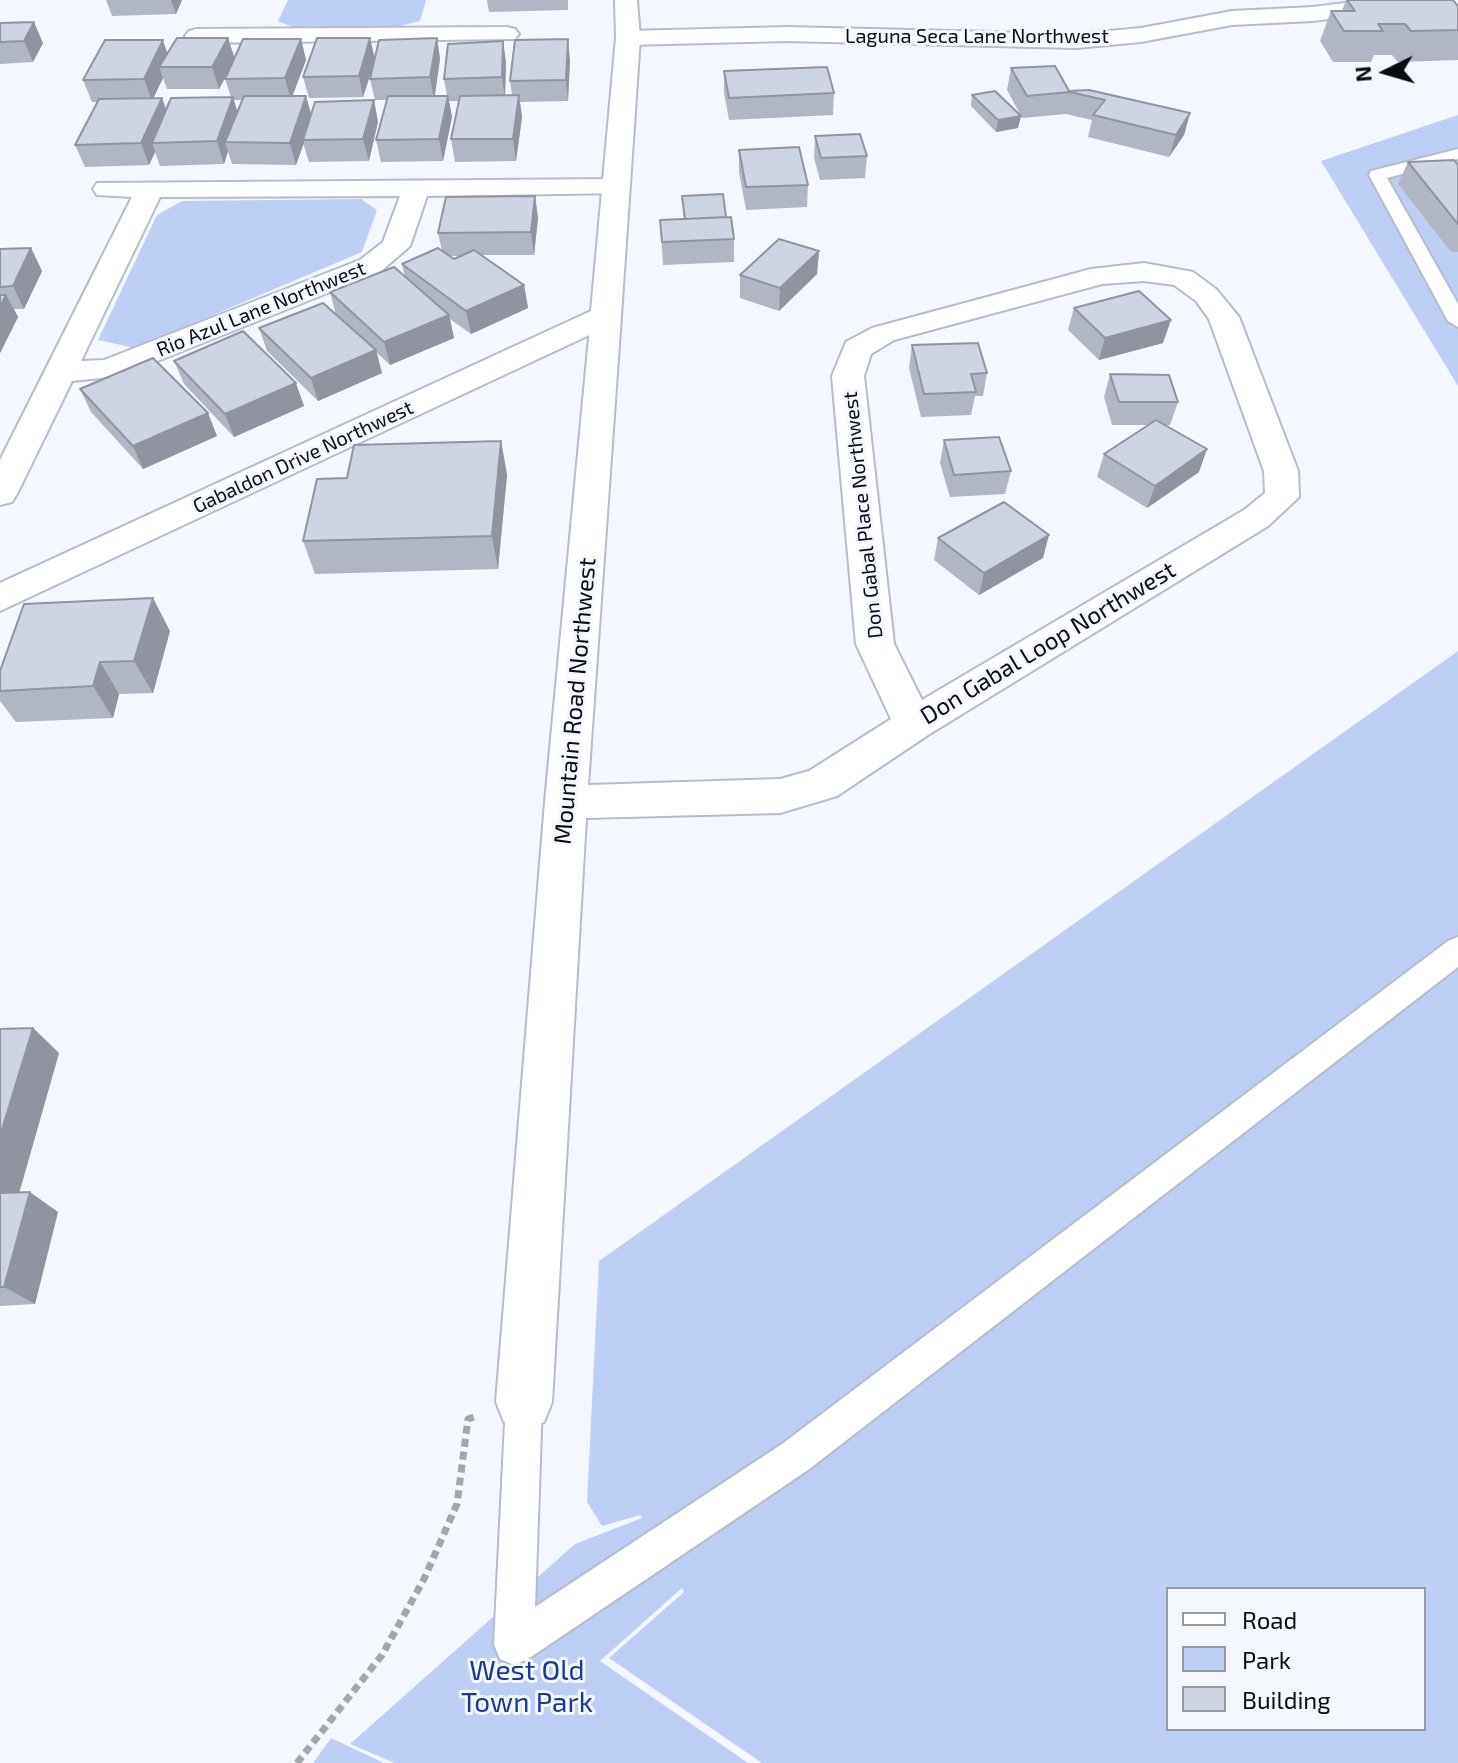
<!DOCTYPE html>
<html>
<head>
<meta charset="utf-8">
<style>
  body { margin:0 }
  #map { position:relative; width:1458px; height:1763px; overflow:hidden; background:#f4f7fe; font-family:"Exo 2",sans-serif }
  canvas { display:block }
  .legend { position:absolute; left:1166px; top:1587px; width:260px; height:144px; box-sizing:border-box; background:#f4f7fe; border:2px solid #96999f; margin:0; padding:10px 14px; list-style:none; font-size:24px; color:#090c11 }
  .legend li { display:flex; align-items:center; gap:16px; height:40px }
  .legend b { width:40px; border:2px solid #96999f }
  .north { position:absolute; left:1346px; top:32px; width:80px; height:80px; -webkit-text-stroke:6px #f4f7fe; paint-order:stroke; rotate:265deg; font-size:22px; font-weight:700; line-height:32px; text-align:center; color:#090c11 }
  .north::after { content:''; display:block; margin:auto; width:28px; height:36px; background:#090c11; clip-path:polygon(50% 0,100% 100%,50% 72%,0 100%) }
</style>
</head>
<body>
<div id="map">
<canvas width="1458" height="1763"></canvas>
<ul class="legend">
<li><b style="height:10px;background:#fff"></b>Road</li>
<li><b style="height:22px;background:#bdcff5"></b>Park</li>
<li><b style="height:22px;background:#cdd4e4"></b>Building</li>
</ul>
<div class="north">N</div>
</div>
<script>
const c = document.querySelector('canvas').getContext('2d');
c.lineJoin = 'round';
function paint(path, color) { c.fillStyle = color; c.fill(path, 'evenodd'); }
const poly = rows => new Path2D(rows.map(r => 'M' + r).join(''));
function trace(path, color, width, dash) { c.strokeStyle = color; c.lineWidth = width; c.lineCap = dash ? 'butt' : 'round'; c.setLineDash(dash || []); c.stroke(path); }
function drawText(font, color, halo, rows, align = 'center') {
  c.font = font + ' "Exo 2",sans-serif'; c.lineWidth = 6; c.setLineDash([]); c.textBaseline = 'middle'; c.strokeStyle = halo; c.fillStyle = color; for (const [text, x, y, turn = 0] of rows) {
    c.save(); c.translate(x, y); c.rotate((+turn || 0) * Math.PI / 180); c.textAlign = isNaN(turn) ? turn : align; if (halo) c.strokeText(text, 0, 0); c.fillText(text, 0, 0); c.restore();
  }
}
paint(poly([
  [288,0,426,0,420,21,396,27,295,28,278,21],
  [1458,115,1458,386,1321,161],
  [361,199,377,210,362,252,135,348,98,340,157,215,182,201],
  [1458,651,1458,1763,762,1763,609,1658,684,1592,682,1588,600,1661,748,1763,395,1763,350,1744,575,1544,642,1518,640,1515,602,1526,587,1502,599,1261],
  [1168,1589,1424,1589,1424,1729,1168,1729],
  [331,1738,384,1763,313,1763]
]), '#bdcff5');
const lane = poly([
  [1458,149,1458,159,1387,178,1458,304,1458,327,1448,321,1369,175,1371,171,1458,149],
  [1458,937,1458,967,808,1470,528,1659,514,1665,500,1659,494,1645,506,1402,511,1389,524,1384,537,1389,542,1402,535,1607,782,1444,1448,941,1458,937]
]);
const street = poly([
  [1368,0,1430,0,1419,7,1313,21,1232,25,1141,42,1076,48,787,41,628,45,620,43,616,38,620,33,628,31,787,27,1076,34,1141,28,1232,11,1313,7,1368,0],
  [507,27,515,29,519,34,515,39,197,43,189,41,185,36,189,31,197,29,507,27],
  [615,179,625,181,629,187,625,193,427,196,410,246,380,272,120,376,72,381,17,494,12,502,0,505,0,460,132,197,97,195,93,189,97,183,615,179],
  [400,196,383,242,360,260,104,360,81,361,160,197,400,196],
  [1144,263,1193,272,1216,289,1239,317,1298,471,1299,497,1268,526,928,735,837,796,780,813,586,818,552,1402,544,1422,524,1430,504,1422,496,1402,545,802,591,316,595,310,606,307,617,310,621,316,588,785,780,779,809,771,891,719,856,644,832,376,846,342,872,328,1091,269,1144,263],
  [1144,281,1174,285,1196,301,1209,319,1264,471,1265,493,1244,510,922,700,894,644,864,376,871,354,894,340,1102,284,1144,281]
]);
const secondary = poly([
  [615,0,637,0,640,38,621,316,617,322,0,611,0,583,591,311,616,38,615,0]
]);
trace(lane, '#b5bccb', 4);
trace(street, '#b5bccb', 4);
trace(secondary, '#b5bccb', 4);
trace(poly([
  [297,1763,382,1655,424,1579,457,1504,468,1419,477,1416]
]), '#a3a6ac', 7, [8, 5]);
paint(lane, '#fff');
paint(street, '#fff');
paint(secondary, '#fff');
paint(poly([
  [106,0,182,0,176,14,112,16],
  [487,0,568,0,568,10,489,12],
  [1346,0,1453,0,1458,6,1458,60,1398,62,1392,55,1374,55,1371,62,1333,62,1320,41,1331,11,1342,11],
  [0,23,43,43,33,62,0,64],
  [228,38,235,59,301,39,306,60,292,96,311,113,374,100,378,122,369,161,309,162,303,143,296,165,232,164,228,151,224,164,160,166,155,152,149,165,85,167,75,145,97,102,92,102,83,80,167,53],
  [230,69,225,79,231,97,166,110,162,98,153,98,163,78,167,89,219,89],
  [234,100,242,100,238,113],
  [437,38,440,59,435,96,447,96,444,79,503,41,506,63,505,95,512,95,510,81,570,60,568,101,520,102,522,117,516,161,455,162,451,139,459,101,449,101,452,117,443,161,381,162,376,140,387,100,375,100,370,79,373,67,363,97,309,98,303,77,375,58],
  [1011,68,1069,91,1190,113,1184,135,1169,157,1088,137,1092,120,1066,114,1022,118,1007,90],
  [724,71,834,93,833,115,729,120,724,93],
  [972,95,1021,116,1018,128,996,132,971,106],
  [815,136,867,156,865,178,820,180,814,158],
  [739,150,808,185,807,207,746,210,739,172],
  [1408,162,1458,165,1458,252,1451,252,1398,184],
  [535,196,538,218,534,255,481,255,524,285,528,308,471,334,450,319,454,338,390,365,376,352,382,373,318,401,267,351,259,328,336,315,330,292,405,277,402,264,442,251,438,233],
  [449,256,462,256,454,259],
  [682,196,726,217,734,239,734,262,663,265,660,220,684,219],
  [31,248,42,271,24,309,14,309,18,317,0,353,0,249],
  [819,251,817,274,779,311,740,298,740,275],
  [1074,308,1163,343,1099,360,1068,330],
  [912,345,987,373,983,396,975,396,971,415,921,417,909,368],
  [174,361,304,406,234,437,184,384],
  [1110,374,1178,402,1170,425,1165,425,1199,472,1147,508,1097,477,1104,454,1148,425,1112,425,1104,397],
  [80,389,217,436,143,469,91,412],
  [944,440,1011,471,1005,494,950,497,940,463],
  [501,441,507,475,498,569,315,574,303,541,347,478],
  [938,538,1043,558,979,595,934,560],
  [170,631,153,693,119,694,113,718,16,722,0,701,0,671],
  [33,1028,59,1053,19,1192,58,1212,35,1304,0,1306,0,1029]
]), '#b0b6c4');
paint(poly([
  [171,0,182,0,176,14],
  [34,22,43,43,33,62,24,41],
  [228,38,235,60,219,89,212,67],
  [370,38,375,59,363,97,359,76],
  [437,38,440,59,434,99,430,77],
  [301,39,306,60,291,100,285,78],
  [568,39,570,60,568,101,566,80],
  [163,40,170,61,159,67,163,78,152,101,144,79],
  [503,41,506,63,505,99,502,77],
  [519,95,522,117,516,161,513,139],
  [306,96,312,117,303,140,304,143,296,165,290,143],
  [448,96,452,117,443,161,439,139],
  [233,97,239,119,225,142,228,151,224,164,217,141],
  [162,98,170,120,152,143,155,152,149,165,141,143],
  [374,100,378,122,369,161,363,139],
  [1190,113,1184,135,1169,157,1176,135],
  [1021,116,1018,128,996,132,998,120],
  [535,196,538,218,534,255,531,232],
  [31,248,42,271,24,309,13,286],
  [819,251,817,274,779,311,780,288],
  [524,285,528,308,471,334,466,311],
  [6,295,18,317,0,353,0,307],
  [449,315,454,338,390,365,384,342],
  [1171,320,1163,343,1099,360,1105,338],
  [376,350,382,373,318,401,311,378],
  [296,383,304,406,234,437,225,414],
  [208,413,217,436,143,469,133,446],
  [501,441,507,475,498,569,492,536],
  [1207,449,1199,472,1147,508,1155,486],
  [1049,535,1043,558,979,595,984,573],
  [153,598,170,631,153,693,134,661],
  [100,662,119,694,113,718,93,686],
  [33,1028,59,1053,13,1215,0,1206,0,1136],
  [30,1192,58,1212,35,1304,4,1287]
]), '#9094a0');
const building = poly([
  [1347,0,1453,0,1458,6,1458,30,1411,31,1405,24,1378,24,1383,31,1344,31,1331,11,1355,11,1347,0],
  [34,22,24,41,0,42,0,23,34,22],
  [177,38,228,38,212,67,159,67,177,38],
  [317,38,370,38,359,76,303,77,317,38],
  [437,38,430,77,370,79,379,40,437,38],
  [243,39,301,39,285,78,225,79,243,39],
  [568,39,566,80,510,81,515,40,568,39],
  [105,40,163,40,144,79,83,80,105,40],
  [503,41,502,77,444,79,448,44,503,41],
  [1055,66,1069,91,1089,90,1190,113,1176,135,1093,115,1105,100,1070,92,1027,96,1011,68,1055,66],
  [827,67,834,93,729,98,724,71,827,67],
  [995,91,1021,116,998,120,972,95,995,91],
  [519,95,513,139,451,139,460,96,519,95],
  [244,96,306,96,290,143,225,142,244,96],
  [388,96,448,96,439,139,376,140,388,96],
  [233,97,217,141,152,143,171,98,233,97],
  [162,98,141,143,75,145,99,99,162,98],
  [374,100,363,139,303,140,315,102,374,100],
  [860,134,867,156,821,158,815,136,860,134],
  [799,147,808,185,746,187,739,150,799,147],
  [1454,160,1458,165,1458,224,1408,162,1454,160],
  [723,194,726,217,685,219,682,196,723,194],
  [535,196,531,232,438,233,446,197,535,196],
  [731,217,734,239,662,242,660,220,731,217],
  [779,239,819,251,780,288,740,275,779,239],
  [31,248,13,286,0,287,0,249,31,248],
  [438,248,454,259,474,250,524,285,466,311,402,264,438,248],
  [394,267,449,315,384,342,330,292,394,267],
  [1139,291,1171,320,1105,338,1074,308,1139,291],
  [0,295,6,295,0,307,0,295],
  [323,303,376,350,311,378,259,328,323,303],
  [243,331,296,383,225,414,174,361,243,331],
  [978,343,987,373,971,374,976,392,924,394,912,345,978,343],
  [153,358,208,413,133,446,80,389,153,358],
  [1110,374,1169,375,1178,402,1119,402,1110,374],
  [1156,420,1207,449,1155,486,1104,454,1156,420],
  [999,437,1011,471,954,475,944,440,999,437],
  [501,441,492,536,303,541,317,479,347,478,354,445,501,441],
  [1004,502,1049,535,984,573,938,538,1004,502],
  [153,598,134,661,100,662,93,686,0,691,0,671,24,604,153,598],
  [33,1028,0,1136,0,1029,33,1028],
  [30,1192,4,1287,0,1287,0,1193,30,1192]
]);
paint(building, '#cdd4e4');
trace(building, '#9094a0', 2);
drawText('20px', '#090c11', '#f4f7fe', [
  ["Laguna Seca Lane Northwest",977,36],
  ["Rio Azul Lane Northwest",261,309,-22],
  ["Gabaldon Drive Northwest",303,457,-25],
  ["Don Gabal Place Northwest",863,515,-96]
]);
drawText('24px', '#090c11', '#f4f7fe', [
  ["Don Gabal Loop Northwest",1048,643,-31],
  ["Mountain Road Northwest",575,701,-85]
]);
drawText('28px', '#1c3895', '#f4f7fe', [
  ["West Old",527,1671],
  ["Town Park",527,1703]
]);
</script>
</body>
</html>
